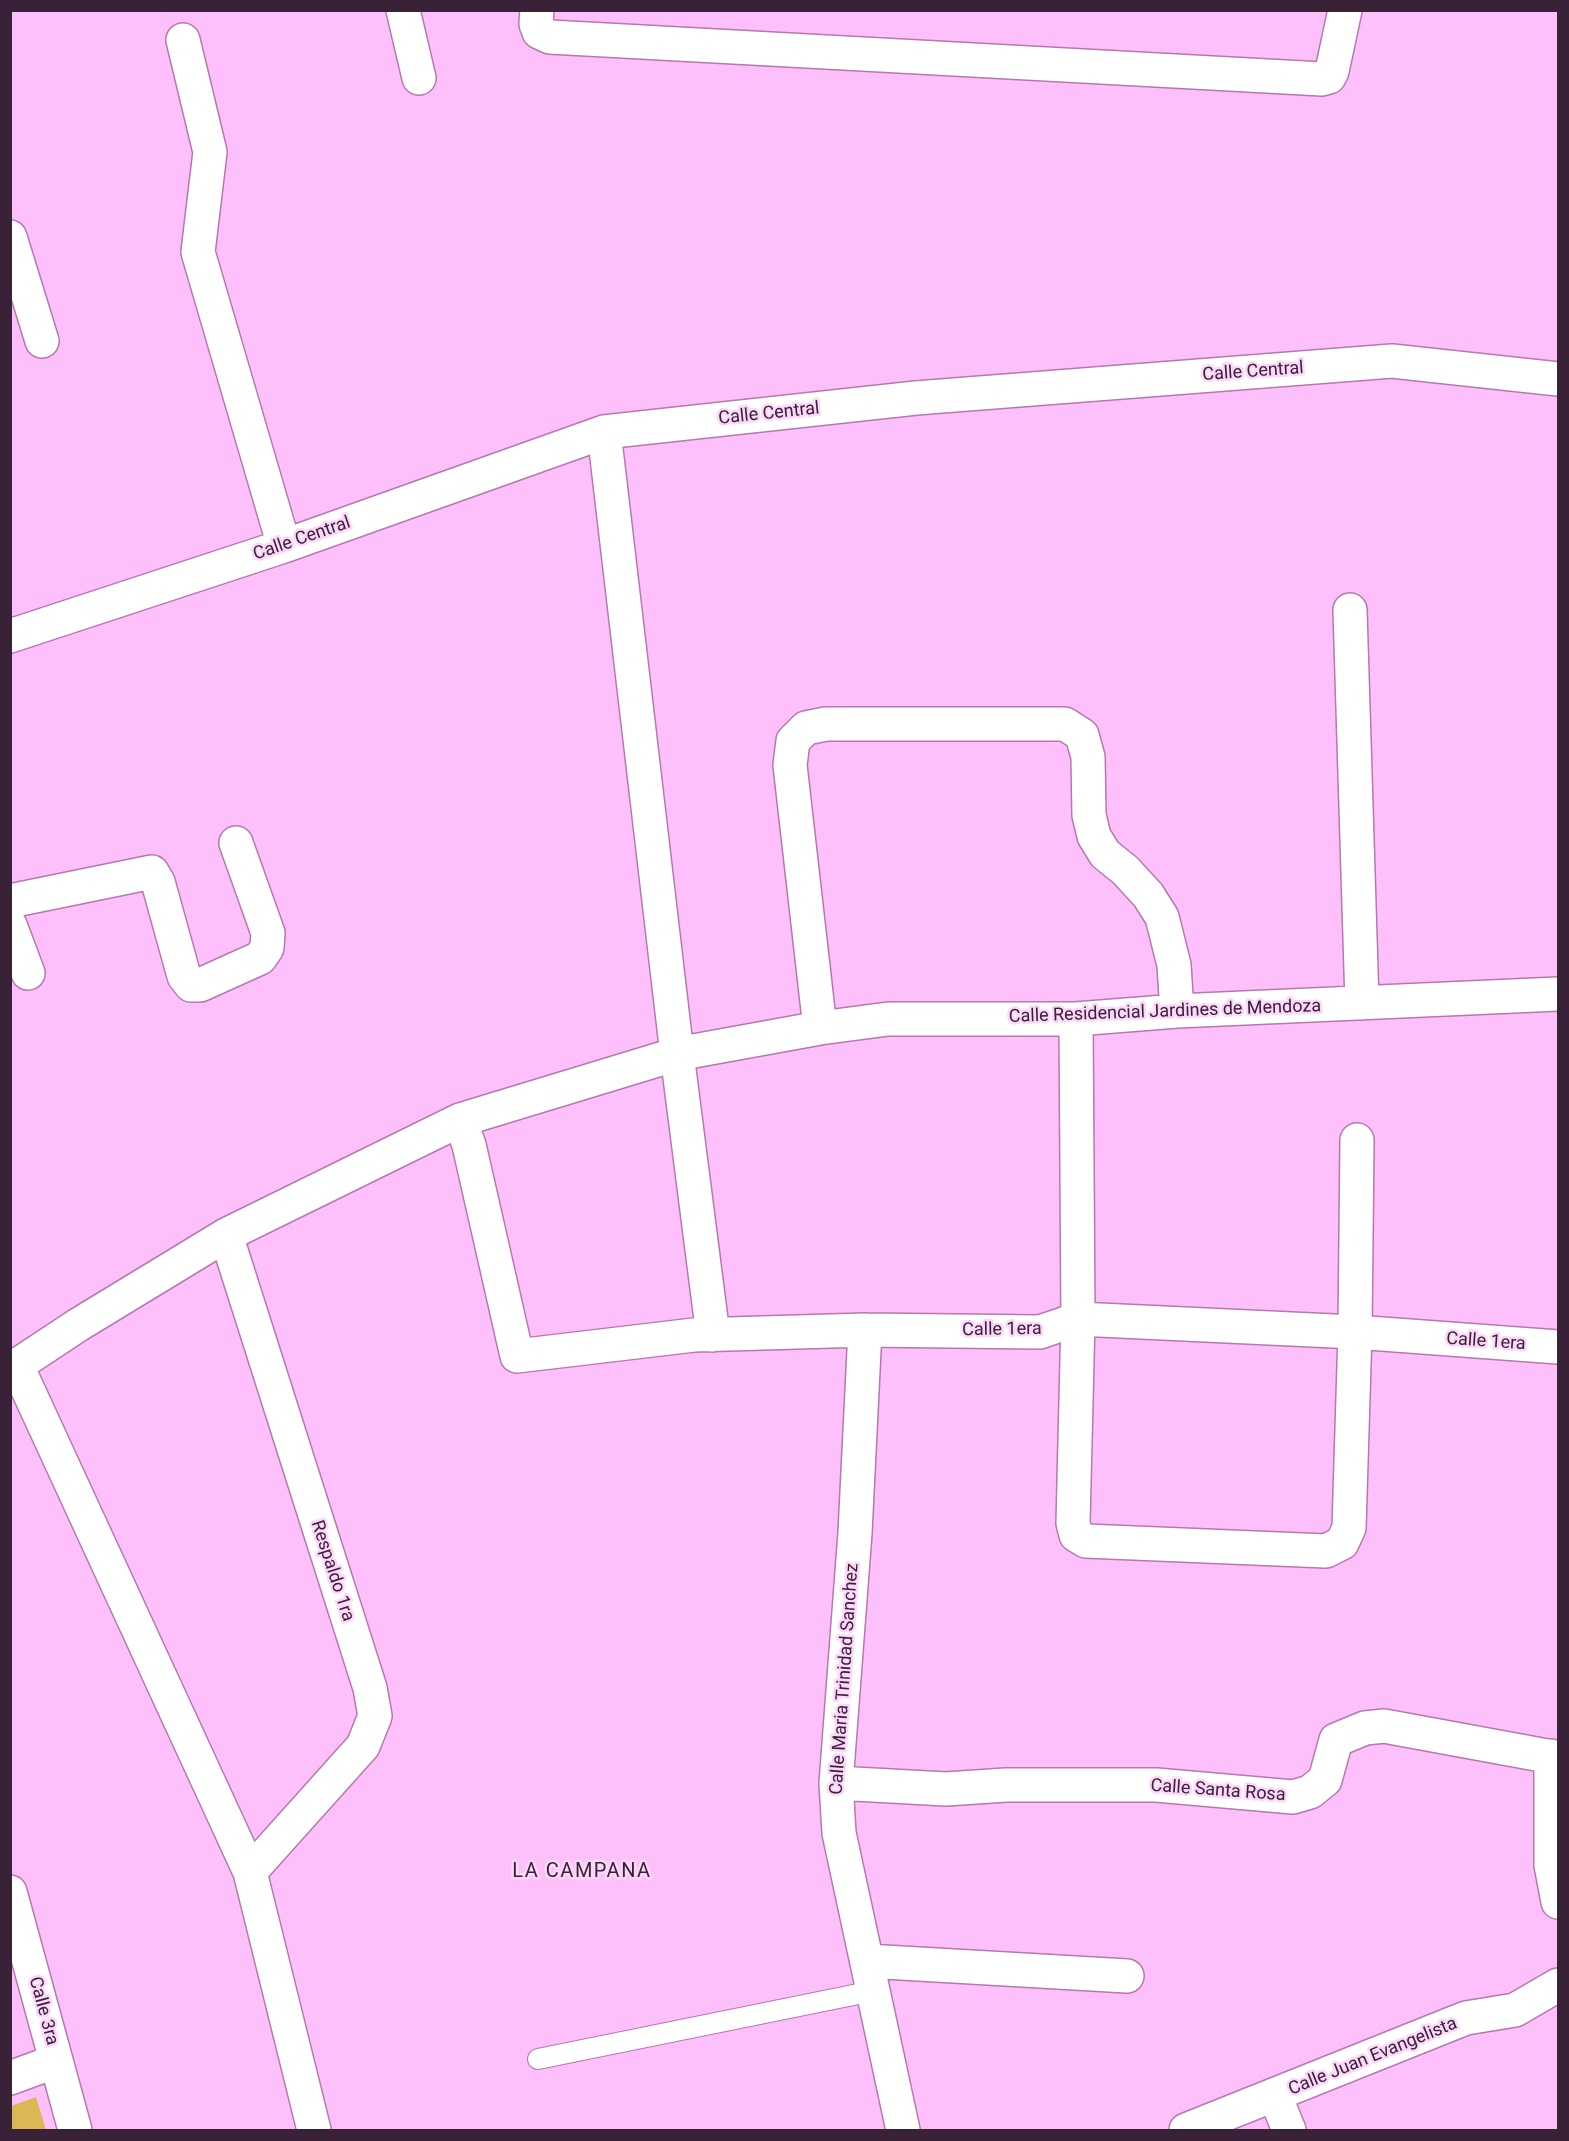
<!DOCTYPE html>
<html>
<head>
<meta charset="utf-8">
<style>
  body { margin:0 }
  #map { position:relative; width:1569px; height:2141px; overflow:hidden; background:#fec0fa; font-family:Roboto,sans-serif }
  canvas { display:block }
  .frame { position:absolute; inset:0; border:12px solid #392138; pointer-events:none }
</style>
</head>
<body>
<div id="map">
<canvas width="1569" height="2141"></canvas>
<div class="frame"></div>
</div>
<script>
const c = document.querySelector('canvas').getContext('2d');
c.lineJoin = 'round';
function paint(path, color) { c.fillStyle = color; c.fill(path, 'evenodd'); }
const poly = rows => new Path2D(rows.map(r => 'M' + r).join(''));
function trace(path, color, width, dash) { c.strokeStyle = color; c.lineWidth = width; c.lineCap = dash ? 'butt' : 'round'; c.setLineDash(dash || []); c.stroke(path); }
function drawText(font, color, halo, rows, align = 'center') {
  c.font = font + ' Roboto,sans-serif'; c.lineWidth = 5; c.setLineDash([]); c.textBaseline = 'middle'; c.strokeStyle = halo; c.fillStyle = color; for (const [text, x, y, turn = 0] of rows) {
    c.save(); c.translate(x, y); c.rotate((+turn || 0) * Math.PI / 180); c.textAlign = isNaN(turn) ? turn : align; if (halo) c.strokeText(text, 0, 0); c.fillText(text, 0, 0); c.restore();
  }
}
paint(poly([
  [36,2097,46,2130,11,2130,11,2106]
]), '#dbb756');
const lane = poly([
  [538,2059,873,1991]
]);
const street = poly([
  [403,10,419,78],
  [537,10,536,24,539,32,550,37,1322,79,1329,77,1332,71,1345,10],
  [183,40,210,152,198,252,284,546],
  [10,237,42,341],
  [604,432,677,1054,713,1335],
  [1350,610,1362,1003],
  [10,636,284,546,604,432,916,398,1392,361,1558,379],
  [10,901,152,872,158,882,184,976,191,985,200,985,260,958,267,948,268,933,236,843],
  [10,925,28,973],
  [1076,1019,1078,1319,1073,1523,1076,1535,1086,1541,1326,1551,1342,1543,1349,1528,1355,1332,1357,1140],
  [820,1028,790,765,793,741,806,728,826,724,1065,724,1082,735,1088,757,1089,815,1094,836,1105,854,1125,870,1148,895,1162,917,1174,965,1177,1011],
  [460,1120,469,1145,517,1356,694,1335,865,1330,1040,1332,1078,1319,1355,1332,1558,1347],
  [226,1235,370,1688,375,1716,363,1746,250,1872],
  [865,1330,855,1533,836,1783,839,1833,903,2130],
  [17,1366,250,1872,314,2130],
  [10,1370,78,1325,226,1235,460,1120,677,1054,820,1028,888,1019,1076,1019,1177,1011,1558,994],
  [1551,1756,1551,1865,1558,1902],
  [836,1783,946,1789,1006,1785,1156,1785,1293,1797,1310,1792,1325,1780,1336,1740,1365,1728,1384,1726,1558,1758],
  [10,1892,75,2130],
  [867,1961,1127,1976],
  [10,2078,56,2061],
  [1275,2096,1289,2130],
  [1186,2130,1466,2018,1515,2010,1558,1985]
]);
trace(lane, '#b479b0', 22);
trace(street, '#b479b0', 36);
trace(lane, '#fff', 20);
trace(street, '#fff', 33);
drawText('18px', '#392138', '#fdd7fa', [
  ["Calle Central",1253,372,-4],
  ["Calle Central",769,414,-6],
  ["Calle Central",302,539,-19],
  ["Calle Residencial Jardines de Mendoza",1165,1012,-2],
  ["Calle 1era",1002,1330,-1],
  ["Calle 1era",1486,1342,4],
  ["Respaldo 1ra",332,1571,72],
  ["Calle Maria Trinidad Sanchez",845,1679,-86],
  ["Calle Santa Rosa",1218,1791,4],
  ["Calle 3ra",43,2011,75],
  ["Calle Juan Evangelista",1373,2057,-22]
]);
c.letterSpacing = '1.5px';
drawText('20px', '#392138', '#fdd7fa', [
  ["LA CAMPANA",582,1872]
]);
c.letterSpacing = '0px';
</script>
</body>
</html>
